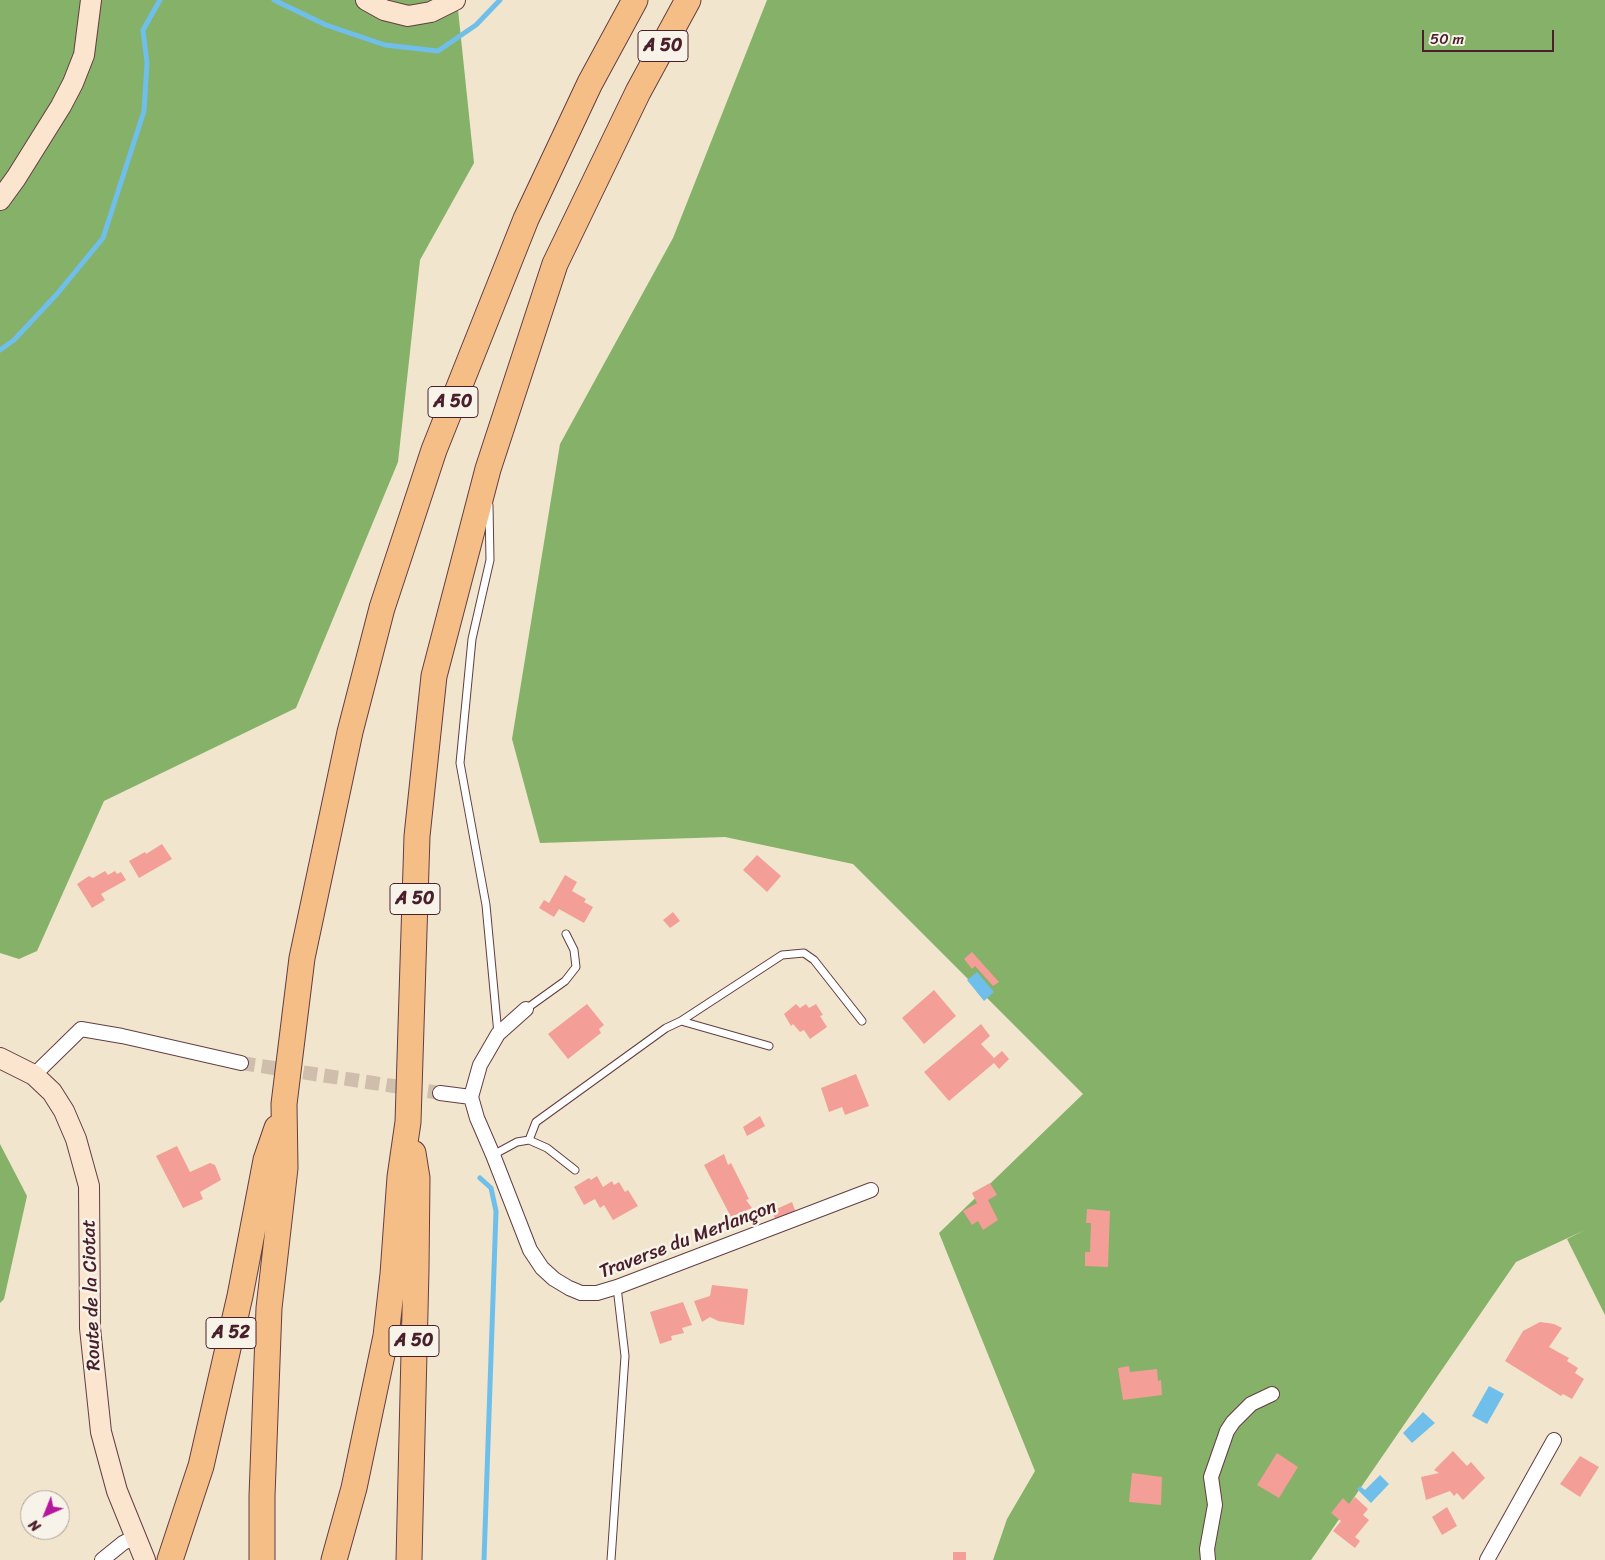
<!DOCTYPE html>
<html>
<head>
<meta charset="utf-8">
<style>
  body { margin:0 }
  #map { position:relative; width:1605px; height:1560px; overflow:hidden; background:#f1e6cd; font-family:Sriracha,sans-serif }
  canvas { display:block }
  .north { position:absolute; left:20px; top:1490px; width:50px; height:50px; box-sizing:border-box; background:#f7f3e8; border:1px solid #b29e9c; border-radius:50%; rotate:224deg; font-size:14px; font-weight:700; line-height:20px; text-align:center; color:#4a1f2b }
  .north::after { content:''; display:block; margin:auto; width:18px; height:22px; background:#b5179e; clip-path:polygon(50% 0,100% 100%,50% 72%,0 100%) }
  .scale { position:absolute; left:1422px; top:30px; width:132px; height:22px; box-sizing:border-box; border:2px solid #4a1f2b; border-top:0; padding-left:6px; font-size:15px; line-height:18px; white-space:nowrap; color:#4a1f2b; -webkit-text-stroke:4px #f7f3e8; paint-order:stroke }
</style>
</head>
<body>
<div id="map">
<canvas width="1605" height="1560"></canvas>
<div class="north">N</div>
<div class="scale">50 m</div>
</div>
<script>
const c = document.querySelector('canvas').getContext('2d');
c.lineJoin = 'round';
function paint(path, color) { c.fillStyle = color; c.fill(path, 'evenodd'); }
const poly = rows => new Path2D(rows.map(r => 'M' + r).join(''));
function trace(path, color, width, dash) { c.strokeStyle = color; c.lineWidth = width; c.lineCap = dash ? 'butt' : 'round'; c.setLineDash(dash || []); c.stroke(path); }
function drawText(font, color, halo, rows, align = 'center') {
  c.font = font + ' Sriracha,sans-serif'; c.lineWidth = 5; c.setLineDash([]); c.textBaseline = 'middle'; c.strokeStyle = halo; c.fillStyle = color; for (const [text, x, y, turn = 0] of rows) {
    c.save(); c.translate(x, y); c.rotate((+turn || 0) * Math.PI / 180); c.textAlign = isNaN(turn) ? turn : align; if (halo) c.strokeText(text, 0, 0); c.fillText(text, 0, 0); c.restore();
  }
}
paint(poly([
  [0,0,457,0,474,163,420,260,398,462,296,708,104,801,37,951,19,959,0,953],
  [767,0,1605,0,1605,1315,1567,1239,1585,1230,1516,1262,1311,1560,993,1560,1007,1519,1035,1471,939,1233,1083,1094,853,864,725,837,540,843,512,739,560,444,673,238],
  [0,1144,27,1196,4,1299,0,1303]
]), '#85b169');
paint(poly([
  [977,972,994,992,984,1001,967,980],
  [1489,1386,1504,1394,1487,1424,1472,1416],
  [1423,1412,1435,1423,1412,1443,1403,1433],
  [1380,1475,1389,1484,1371,1503,1357,1489,1360,1486,1365,1490]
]), '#6fbfea');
trace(poly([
  [274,0,326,25,385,45,438,51,476,25,500,0],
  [0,350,14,340,57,294,103,238,144,111,147,63,143,30,160,0],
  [480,1178,491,1188,496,1211,484,1560]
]), '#6fbfea', 5);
paint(poly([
  [162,844,172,859,139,878,129,861,145,852,146,854],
  [757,855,781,876,767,892,743,870],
  [105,871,108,875,115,871,117,874,121,872,126,880,101,894,105,900,92,908,77,884,89,876,93,878],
  [565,875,577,882,572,891,586,899,584,902,593,907,584,923,559,909,554,917,539,908,544,900,549,903],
  [673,912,680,921,670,928,663,920],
  [972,952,999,982,993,986,975,966,972,969,964,959],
  [934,990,956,1016,924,1044,902,1018],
  [587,1004,604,1025,599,1029,601,1033,568,1059,548,1034],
  [796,1004,800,1008,806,1004,809,1008,816,1004,823,1015,820,1016,827,1027,810,1039,804,1030,800,1032,793,1024,791,1026,784,1014],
  [981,1024,990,1036,981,1044,994,1058,1002,1051,1009,1059,999,1069,994,1063,949,1101,924,1072],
  [856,1074,869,1106,845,1115,842,1107,829,1112,821,1088],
  [760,1116,765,1126,747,1136,743,1127],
  [177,1146,190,1172,210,1163,215,1165,221,1180,200,1192,203,1199,183,1208,156,1156],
  [724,1154,728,1165,731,1163,749,1199,746,1200,752,1208,731,1217,704,1165],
  [597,1176,603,1187,612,1181,614,1185,619,1182,625,1192,628,1190,638,1206,613,1220,604,1205,600,1208,595,1199,584,1205,574,1187,589,1178,591,1180],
  [990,1183,997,1195,988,1200,998,1220,983,1230,978,1221,972,1225,963,1211,977,1203,972,1193],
  [792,1202,796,1213,776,1221,772,1211],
  [1087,1209,1110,1211,1108,1267,1085,1266,1085,1252,1090,1252,1091,1223,1086,1223],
  [712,1285,748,1289,744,1325,718,1321,710,1317,702,1322,694,1301,710,1296],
  [683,1302,692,1325,682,1328,684,1333,671,1336,672,1340,660,1344,650,1312],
  [1540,1322,1554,1324,1562,1328,1549,1347,1569,1358,1567,1361,1578,1368,1575,1373,1584,1379,1572,1399,1563,1394,1561,1396,1505,1361,1523,1331],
  [1129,1366,1130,1372,1157,1369,1158,1381,1161,1380,1162,1395,1123,1400,1118,1368],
  [1453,1451,1467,1466,1471,1462,1485,1478,1463,1500,1457,1493,1454,1496,1450,1491,1426,1500,1421,1477,1439,1473,1434,1470],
  [1277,1453,1298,1467,1279,1498,1257,1485],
  [1580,1456,1599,1467,1580,1497,1560,1484],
  [1132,1473,1162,1477,1161,1505,1129,1502],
  [1355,1497,1368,1509,1363,1515,1369,1520,1355,1537,1360,1541,1355,1548,1333,1531,1341,1521,1331,1513,1343,1498,1349,1504],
  [1447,1507,1457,1526,1442,1535,1432,1517],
  [953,1552,966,1552,966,1560,953,1560]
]), '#f39e96');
trace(poly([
  [241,1063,440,1093]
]), '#d0bead', 14, [14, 7]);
const service = poly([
  [489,505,490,560,472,639,460,763,486,905,498,1034],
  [526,1009,565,981,576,967,574,950,566,934],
  [681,1021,782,955,804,953,814,960,862,1021],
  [529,1140,536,1122,666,1028,681,1021,769,1046],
  [493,1155,517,1142,529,1140,547,1148,575,1170],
  [611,1560,625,1356,617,1287]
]);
const minor = poly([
  [526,1009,498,1034,480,1065,471,1097,477,1118,493,1155,530,1250,542,1268,554,1279,569,1288,581,1293,597,1293,617,1287,871,1190],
  [34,1075,81,1029,122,1036,241,1063],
  [440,1093,471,1097],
  [102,1560,123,1543,135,1537],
  [1208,1560,1207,1549,1215,1505,1211,1477,1227,1431,1233,1422,1251,1404,1272,1394],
  [1487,1560,1554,1440]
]);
const secondary = poly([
  [366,0,384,10,408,16,431,12,455,0],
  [0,200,16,178,61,106,73,83,84,55,91,0],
  [0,1058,34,1075,52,1092,64,1111,76,1139,89,1186,90,1328,101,1432,117,1491,145,1560]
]);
const motorway = poly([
  [170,1560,201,1466,240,1296,266,1160,277,1128],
  [262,1560,262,1496,269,1308,285,1168,284,1104,302,958,350,732,382,608,434,450,526,219,590,83,635,0],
  [334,1560,354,1488,386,1336,393,1274,400,1177,408,1122,417,836,434,676,488,469,555,264,638,92,688,0],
  [409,1560,416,1270,417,1178,413,1153]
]);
trace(service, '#633d43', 9);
trace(minor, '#633d43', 16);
trace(secondary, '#633d43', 22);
trace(motorway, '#633d43', 27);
trace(service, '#fff', 7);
trace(minor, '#fff', 14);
trace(secondary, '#fbe5cf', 20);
trace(motorway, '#f6be87', 25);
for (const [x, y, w] of [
  [663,46,50],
  [453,402,50],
  [415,899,50],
  [231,1333,50],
  [414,1341,50]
]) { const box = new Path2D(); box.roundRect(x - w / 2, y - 15.5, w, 31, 4); c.fillStyle = '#f7f3e8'; c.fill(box); trace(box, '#4a1f2b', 1); }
drawText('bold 18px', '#4a1f2b', null, [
  ["A 50",663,46],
  ["A 50",453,402],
  ["A 50",415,899],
  ["A 52",231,1333],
  ["A 50",414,1341]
]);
drawText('19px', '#4a1f2b', '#f7f3e8', [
  ["Traverse du Merlançon",688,1240,-21],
  ["Route de la Ciotat",92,1295,-92]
]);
</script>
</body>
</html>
